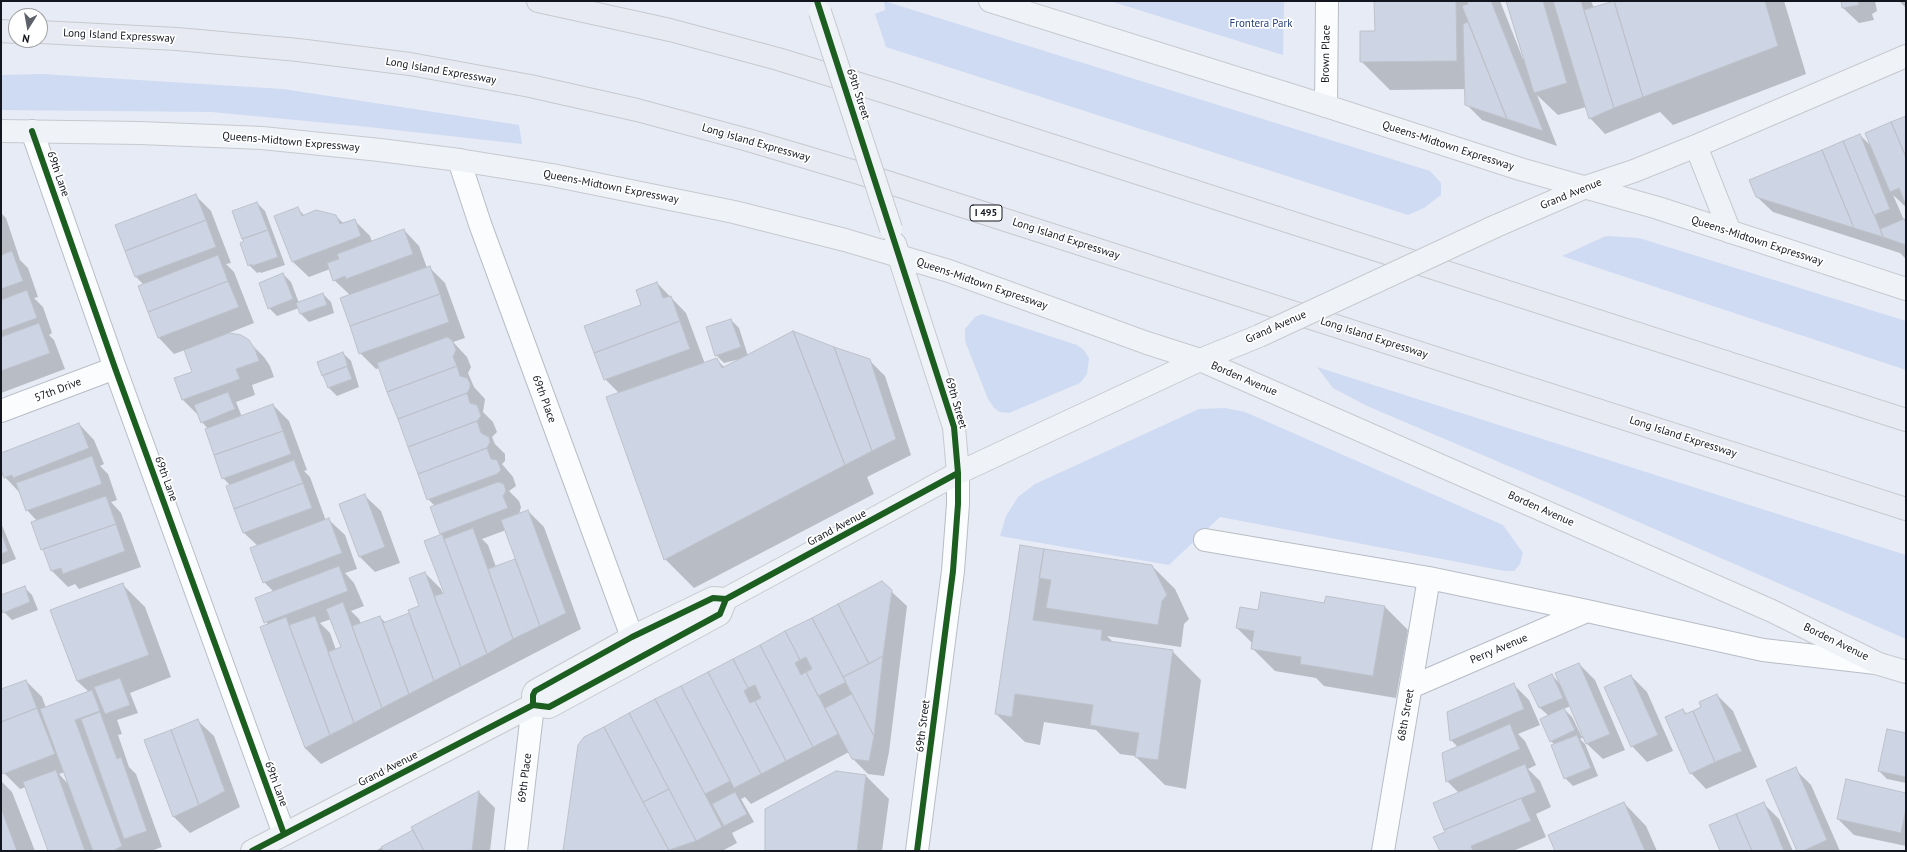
<!DOCTYPE html>
<html>
<head>
<meta charset="utf-8">
<style>
  body { margin:0 }
  #map { position:relative; width:1907px; height:852px; overflow:hidden; background:#e6ebf5; font-family:"PT Sans",sans-serif }
  canvas { display:block }
  .frame { position:absolute; inset:0; border:2px solid #13161e; pointer-events:none }
  .north { position:absolute; left:8px; top:8px; width:40px; height:40px; box-sizing:border-box; background:#fff; border:1px solid #a1a2a5; border-radius:50%; rotate:191deg; font-size:11px; font-weight:700; line-height:16px; text-align:center; color:#13161e }
  .north::after { content:''; display:block; margin:auto; width:14px; height:18px; background:#5d6169; clip-path:polygon(50% 0,100% 100%,50% 72%,0 100%) }
</style>
</head>
<body>
<div id="map">
<canvas width="1907" height="852"></canvas>
<div class="frame"></div>
<div class="north">N</div>
</div>
<script>
const c = document.querySelector('canvas').getContext('2d');
c.lineJoin = 'round';
function paint(path, color) { c.fillStyle = color; c.fill(path, 'evenodd'); }
const poly = rows => new Path2D(rows.map(r => 'M' + r).join(''));
function trace(path, color, width, dash) { c.strokeStyle = color; c.lineWidth = width; c.lineCap = dash ? 'butt' : 'round'; c.setLineDash(dash || []); c.stroke(path); }
function drawText(font, color, halo, rows, align = 'center') {
  c.font = font + ' "PT Sans",sans-serif'; c.lineWidth = 3.5; c.setLineDash([]); c.textBaseline = 'middle'; c.strokeStyle = halo; c.fillStyle = color; for (const [text, x, y, turn = 0] of rows) {
    c.save(); c.translate(x, y); c.rotate((+turn || 0) * Math.PI / 180); c.textAlign = isNaN(turn) ? turn : align; if (halo) c.strokeText(text, 0, 0); c.fillText(text, 0, 0); c.restore();
  }
}
paint(poly([
  [884,1,1430,171,1441,183,1441,195,1424,208,1408,215,886,47,875,14,885,10],
  [1110,1,1284,1,1283,55],
  [42,74,283,89,519,125,522,144,359,126,212,112,1,110,1,75],
  [1606,236,1639,238,1906,321,1906,370,1562,256],
  [982,314,1077,345,1084,350,1089,358,1087,374,1080,383,1009,413,1000,412,994,408,988,399,965,341,965,329,975,317],
  [1317,367,1906,555,1906,639,1579,496,1367,406,1333,388],
  [1225,408,1245,412,1503,525,1523,553,1520,564,1514,571,1505,571,1220,517,1169,565,1000,536,1006,516,1018,497,1035,484,1199,409]
]), '#cfdbf3');
paint(poly([
  [1375,1,1500,1,1523,59,1525,59,1507,1,1591,1,1594,8,1615,1,1784,1,1806,74,1673,125,1660,112,1605,134,1590,118,1586,107,1558,115,1537,95,1557,146,1482,120,1466,104,1466,89,1390,90,1361,61,1376,32],
  [1842,1,1875,1,1877,11,1872,14,1874,20,1859,23,1843,8],
  [1899,1,1906,1,1906,8],
  [1906,117,1906,207,1893,195,1904,220,1906,222,1906,259,1900,253,1773,212,1756,196,1860,135,1872,147],
  [195,195,211,211,231,263,226,264,234,272,254,323,226,334,240,336,248,341,264,357,270,366,274,377,252,385,255,395,236,402,242,417,273,405,289,421,307,470,304,471,310,477,326,521,329,520,345,535,357,569,345,573,354,583,364,606,351,611,359,619,361,624,380,617,386,623,411,614,420,607,425,573,441,589,443,594,445,593,442,535,435,506,428,499,380,368,376,369,360,353,350,295,334,280,330,269,309,277,293,262,298,209,305,216,336,216,344,224,354,220,370,236,372,242,404,230,419,246,427,268,429,267,445,283,465,338,453,342,467,357,471,367,468,373,474,387,485,399,483,412,493,422,497,432,492,437,495,444,505,454,505,461,502,464,513,477,516,486,509,491,519,501,521,507,519,514,528,511,544,527,581,629,321,764,305,748,261,628,268,625,256,599,274,592,264,582,258,546,244,533,227,486,230,485,223,478,208,429,202,422,199,416,183,400,193,372,185,350,174,354,159,338,144,285,136,277,117,225],
  [506,530,516,559,496,567,488,545,482,539],
  [331,619,342,648,336,650,330,633,320,623],
  [257,203,265,211,285,265,261,273,260,272,257,273,249,265,245,242],
  [1,213,6,218,20,260,28,268,38,297,34,298,43,307,52,333,49,335,54,340,65,369,1,393],
  [283,274,291,282,299,303,323,294,331,302,334,313,309,322,301,314,299,308,277,316,269,308],
  [657,283,686,313,705,364,717,360,725,368,744,358,724,363,716,355,731,320,739,328,748,356,834,348,869,360,885,376,911,455,867,477,874,494,694,588,665,559,619,393,605,379,643,305],
  [343,353,351,361,359,387,337,396,329,388,319,363],
  [79,424,94,440,104,464,100,466,108,474,117,500,111,502,121,513,141,567,79,589,75,584,68,587,52,571,45,552,42,549,37,521,27,510,20,493,5,477,1,468,1,454],
  [365,496,381,511,400,563,375,572,360,557],
  [1,523,16,559,1,565],
  [1020,547,1152,566,1175,589,1189,619,1184,624,1181,647,1107,636,1113,642,1172,651,1201,680,1186,789,1165,785,1135,756,1120,754,1096,730,1044,722,1040,745,1025,742,996,714],
  [881,582,907,606,889,752,884,776,868,774,852,758,849,752,751,804,745,797,741,799,754,822,732,833,737,843,722,851,564,851,585,738],
  [122,584,145,607,171,677,130,693,138,713,117,720,122,734,118,735,129,767,136,774,162,847,151,851,49,851,26,787,20,789,4,773,1,766,1,690,26,681,42,697,46,708,89,692,77,681],
  [65,772,69,785,59,774],
  [24,587,32,595,38,610,12,620,4,612,1,604,1,597],
  [1327,597,1385,607,1408,630,1396,698,1324,686,1316,678,1275,671,1252,648,1253,644,1237,628,1325,604],
  [1579,664,1595,680,1625,750,1603,759,1587,744,1584,737,1580,739,1585,744,1598,776,1573,786,1565,778,1555,745,1551,741,1549,716,1540,708,1529,686,1552,675,1560,684],
  [1570,706,1583,736,1582,737,1572,717,1564,709],
  [1631,676,1647,692,1673,751,1647,762,1632,746],
  [1514,685,1529,700,1540,725,1518,734,1525,741,1536,765,1528,769,1540,781,1551,807,1536,814,1546,837,1513,851,1441,851,1459,793,1447,781,1458,747,1451,740],
  [1717,695,1733,711,1757,767,1706,789,1691,773,1683,710,1687,714,1703,707],
  [198,721,214,736,240,807,190,833,174,817,145,741],
  [1906,734,1906,783,1887,779,1879,771],
  [1795,769,1811,785,1840,851,1798,851],
  [866,776,889,799,882,851,766,851],
  [1,781,12,792,35,851,1,851],
  [479,792,495,808,490,851,375,851,414,831,413,828],
  [1906,794,1906,846,1854,835,1838,819],
  [1624,803,1646,826,1657,851,1556,851],
  [1763,803,1779,819,1793,851,1721,851]
]), '#0003');
const building = poly([
  [1374,1,1456,1,1457,61,1360,62,1360,31,1375,31,1374,1],
  [1467,1,1491,1,1543,131,1507,119,1462,6,1468,4,1467,1],
  [1506,1,1543,1,1567,83,1534,93,1506,1],
  [1553,1,1581,1,1614,108,1589,119,1553,1],
  [1614,1,1765,1,1778,46,1643,97,1614,1],
  [1614,1,1643,97,1614,108,1584,10,1614,1],
  [1841,1,1858,1,1859,5,1842,8,1841,1],
  [1468,22,1507,119,1465,105,1463,24,1468,22],
  [1906,116,1906,157,1891,122,1906,116],
  [1891,122,1906,157,1906,205,1899,188,1890,192,1865,133,1891,122],
  [1860,134,1890,209,1874,215,1843,141,1860,134],
  [1843,141,1880,229,1883,237,1854,228,1837,187,1822,150,1843,141],
  [1822,150,1837,187,1854,228,1756,197,1749,180,1822,150],
  [196,194,206,220,125,251,115,225,196,194],
  [257,202,268,230,242,239,232,211,257,202],
  [298,207,302,216,316,210,336,215,340,224,355,219,361,236,292,262,274,216,298,207],
  [1904,219,1906,223,1906,245,1883,237,1880,229,1904,219],
  [206,220,216,247,135,277,125,251,206,220],
  [404,229,413,254,346,279,345,276,333,281,327,263,339,259,337,254,404,229],
  [268,230,278,257,252,266,252,264,248,266,240,243,244,241,242,239,268,230],
  [12,251,23,281,1,289,1,255,12,251],
  [218,255,228,281,148,312,138,286,218,255],
  [430,266,440,294,350,326,340,298,430,266],
  [283,273,293,299,268,309,259,283,283,273],
  [228,281,239,307,158,338,148,312,228,281],
  [657,282,663,298,671,296,680,321,594,353,584,326,641,305,636,290,657,282],
  [27,290,37,318,1,331,1,300,27,290],
  [323,293,327,305,300,314,296,303,323,293],
  [440,294,449,322,359,354,350,326,440,294],
  [731,319,741,347,715,356,706,327,731,319],
  [680,321,690,349,604,380,594,353,680,321],
  [39,323,50,353,1,371,1,337,39,323],
  [793,331,834,347,872,451,845,465,793,331],
  [793,331,845,465,664,560,606,397,717,358,722,368,793,331],
  [229,333,241,335,249,340,255,349,259,361,236,369,240,379,182,400,174,378,192,372,184,350,229,333],
  [447,337,452,340,456,350,453,357,457,366,387,392,377,363,447,337],
  [834,347,870,359,896,439,872,451,834,347],
  [343,352,348,366,322,376,317,362,343,352],
  [347,366,352,379,328,388,323,375,347,366],
  [457,366,460,376,467,378,470,383,470,388,467,393,398,419,387,392,457,366],
  [228,392,235,409,201,423,194,405,228,392],
  [467,393,470,403,477,405,481,416,477,421,408,447,398,419,467,393],
  [273,404,283,431,214,455,205,429,273,404],
  [477,421,481,433,489,437,490,442,487,448,418,474,408,447,477,421],
  [79,423,89,448,13,478,12,475,4,478,1,470,1,453,79,423],
  [283,431,291,454,222,479,214,455,283,431],
  [487,448,491,459,497,460,501,470,497,474,427,500,418,474,487,448],
  [92,456,102,484,26,511,16,483,92,456],
  [294,460,303,483,234,509,226,486,294,460],
  [498,482,504,484,506,491,503,496,508,508,440,534,430,507,498,482],
  [303,483,312,508,243,533,234,509,303,483],
  [365,494,385,547,359,557,339,504,365,494],
  [106,496,116,524,41,550,31,522,106,496],
  [528,510,566,613,540,626,501,520,528,510],
  [329,518,342,553,263,583,250,548,329,518],
  [116,524,125,551,63,574,61,568,51,571,43,549,116,524],
  [473,528,513,639,487,654,444,539,473,528],
  [1,532,8,551,1,554,1,532],
  [442,534,487,654,461,667,434,596,444,593,424,541,442,534],
  [1020,545,1044,549,1033,620,1102,630,1101,640,1173,650,1158,760,1135,757,1139,733,1090,725,1093,705,1015,694,1012,717,995,714,1020,545],
  [1044,549,1152,565,1167,595,1162,601,1158,625,1046,608,1051,580,1039,578,1044,549],
  [515,559,540,626,513,639,488,569,515,559],
  [339,566,348,591,264,623,255,598,339,566],
  [425,572,461,667,434,681,408,610,419,606,409,578,425,572],
  [882,581,892,590,883,656,869,664,838,604,882,581],
  [123,583,149,655,77,681,50,610,123,583],
  [25,586,30,602,3,613,1,607,1,595,25,586],
  [1261,592,1324,603,1326,596,1385,606,1373,676,1300,664,1301,657,1251,649,1254,631,1236,628,1240,607,1258,610,1261,592],
  [343,602,382,708,354,723,328,652,341,647,326,609,343,602],
  [838,604,869,664,843,677,812,618,838,604],
  [409,613,434,681,409,694,383,623,409,613],
  [315,616,354,723,330,735,289,625,315,616],
  [380,616,409,694,382,708,352,626,380,616],
  [286,617,330,735,305,748,260,627,286,617],
  [812,618,846,682,818,696,806,672,812,669,806,657,800,660,785,631,812,618],
  [785,631,800,660,795,663,801,675,806,672,838,734,813,747,760,645,785,631],
  [760,645,813,747,786,761,755,701,761,698,755,685,748,688,733,659,760,645],
  [883,656,874,736,843,677,883,656],
  [733,659,748,688,744,691,750,703,755,701,786,761,761,774,708,672,733,659],
  [1579,663,1610,734,1586,744,1555,673,1579,663],
  [708,672,761,774,734,788,681,686,708,672],
  [1552,674,1563,698,1539,708,1528,685,1552,674],
  [1631,675,1658,735,1631,747,1604,687,1631,675],
  [120,678,130,705,105,714,94,687,120,678],
  [26,680,37,708,1,722,1,689,26,680],
  [1514,683,1524,709,1450,741,1447,712,1514,683],
  [681,686,730,781,705,794,655,699,681,686],
  [92,690,100,711,75,720,122,846,113,851,93,851,40,709,92,690],
  [852,694,874,736,869,761,852,759,825,708,852,694],
  [1717,694,1742,751,1715,762,1693,711,1701,707,1699,702,1717,694],
  [655,699,722,827,696,841,629,713,655,699],
  [37,708,55,754,3,774,1,768,1,722,37,708],
  [1564,708,1575,730,1550,742,1540,719,1564,708],
  [1683,709,1685,714,1693,711,1715,762,1690,774,1665,717,1683,709],
  [100,712,117,759,121,757,147,831,124,839,81,719,100,712],
  [629,713,669,789,643,802,604,727,629,713],
  [198,719,225,791,199,805,171,730,198,719],
  [1510,724,1520,749,1446,782,1442,753,1510,724],
  [604,727,643,802,669,851,563,851,578,745,584,737,604,727],
  [1887,729,1906,733,1906,777,1878,771,1887,729],
  [171,730,199,805,173,817,144,740,171,730],
  [1577,735,1591,768,1564,779,1551,745,1577,735],
  [1525,764,1536,792,1444,830,1433,803,1525,764],
  [1796,767,1827,840,1803,851,1797,851,1766,780,1796,767],
  [56,770,85,851,48,851,23,782,56,770],
  [836,771,866,775,857,851,765,851,765,809,836,771],
  [1846,779,1906,793,1906,809,1901,833,1837,819,1846,779],
  [669,789,696,841,669,850,643,802,669,789],
  [479,791,472,851,424,851,411,827,479,791],
  [735,792,747,814,724,826,712,804,735,792],
  [1521,798,1531,821,1471,846,1473,851,1440,851,1433,837,1445,832,1444,830,1521,798],
  [1624,802,1645,851,1555,851,1548,835,1624,802],
  [1764,802,1784,851,1752,851,1736,814,1764,802],
  [1,808,17,851,1,851,1,808],
  [1736,814,1752,851,1720,851,1709,825,1736,814],
  [413,830,424,851,383,851,381,847,413,830]
]);
paint(building, '#cdd4e3');
trace(building, '#bdc1ca', 1);
const minor = poly([
  [1326,106,1327,1],
  [32,131,115,368,284,834],
  [459,160,480,224,632,637],
  [1,411,115,368],
  [1205,540,1429,578,1587,611,1763,650,1876,663],
  [1411,687,1587,611],
  [516,851,533,705],
  [917,851,953,571,958,504,958,473],
  [1383,851,1429,578]
]);
const major = poly([
  [990,1,1326,106,1520,169,1658,208,1906,289],
  [1,131,140,133,262,138,380,150,459,160,552,175,734,212,845,240,949,271,1147,343,1200,360,1772,611,1879,664,1906,672],
  [1696,146,1730,232],
  [1496,226,1586,187,1634,171,1696,146,1906,56],
  [895,244,954,427,958,473],
  [533,705,533,695,535,691,632,637,713,598,726,599,958,473,1200,360,1259,336],
  [252,851,533,705,549,707,720,614,726,599]
]);
const highway = poly([
  [538,1,670,30,778,59,895,95,1906,420],
  [1,31,16,32],
  [40,32,177,39,298,50,410,64,530,86,637,110,748,140,859,173,1906,509]
]);
trace(minor, '#b8bdc5', 24);
trace(major, '#c7c9ce', 24);
trace(highway, '#c7c9ce', 24);
trace(minor, '#fbfcfe', 22);
trace(major, '#eff2f6', 22);
trace(highway, '#e7eaf2', 22);
const majorBridge = poly([
  [820,12,891,229],
  [1259,336,1496,226]
]);
trace(majorBridge, '#c7c9ce', 24, []);
trace(majorBridge, '#eff2f6', 22);
trace(poly([
  [817,1,954,427,958,473,958,504,953,571,917,851],
  [32,131,115,368,284,834],
  [533,705,533,695,535,691,632,637,713,598,726,599,958,473],
  [252,851,533,705,549,707,720,614,726,599]
]), '#1b5e20', 6);
for (const [x, y, w] of [
  [986,213,32]
]) { const box = new Path2D(); box.roundRect(x - w / 2, y - 8, w, 16, 3); c.fillStyle = '#fff'; c.fill(box); trace(box, '#13161e', 1); }
drawText('bold 10px', '#13161e', null, [
  ["I 495",986,213]
]);
drawText('11px', '#27427f', '#fff', [
  ["Frontera Park",1261,24]
]);
drawText('11px', '#13161e', '#fff', [
  ["Long Island Expressway",119,36,3],
  ["Brown Place",1326,54,-89],
  ["Long Island Expressway",441,71,10],
  ["69th Street",858,94,72],
  ["Queens-Midtown Expressway",291,142,5],
  ["Long Island Expressway",756,143,16],
  ["Queens-Midtown Expressway",1448,146,18],
  ["69th Lane",58,174,71],
  ["Queens-Midtown Expressway",611,187,11],
  ["Grand Avenue",1571,194,-22],
  ["Long Island Expressway",1066,239,18],
  ["Queens-Midtown Expressway",1757,241,18],
  ["Queens-Midtown Expressway",982,284,19],
  ["Grand Avenue",1276,327,-24],
  ["Long Island Expressway",1374,338,18],
  ["Borden Avenue",1244,379,23],
  ["57th Drive",58,390,-21],
  ["69th Place",544,399,70],
  ["69th Street",956,403,74],
  ["Long Island Expressway",1683,437,18],
  ["69th Lane",166,479,70],
  ["Borden Avenue",1541,509,24],
  ["Grand Avenue",837,528,-28],
  ["Borden Avenue",1836,642,26],
  ["Perry Avenue",1499,649,-23],
  ["68th Street",1406,715,-80],
  ["69th Street",923,726,-83],
  ["Grand Avenue",388,769,-27],
  ["69th Place",525,778,-83],
  ["69th Lane",276,784,70]
]);
</script>
</body>
</html>
